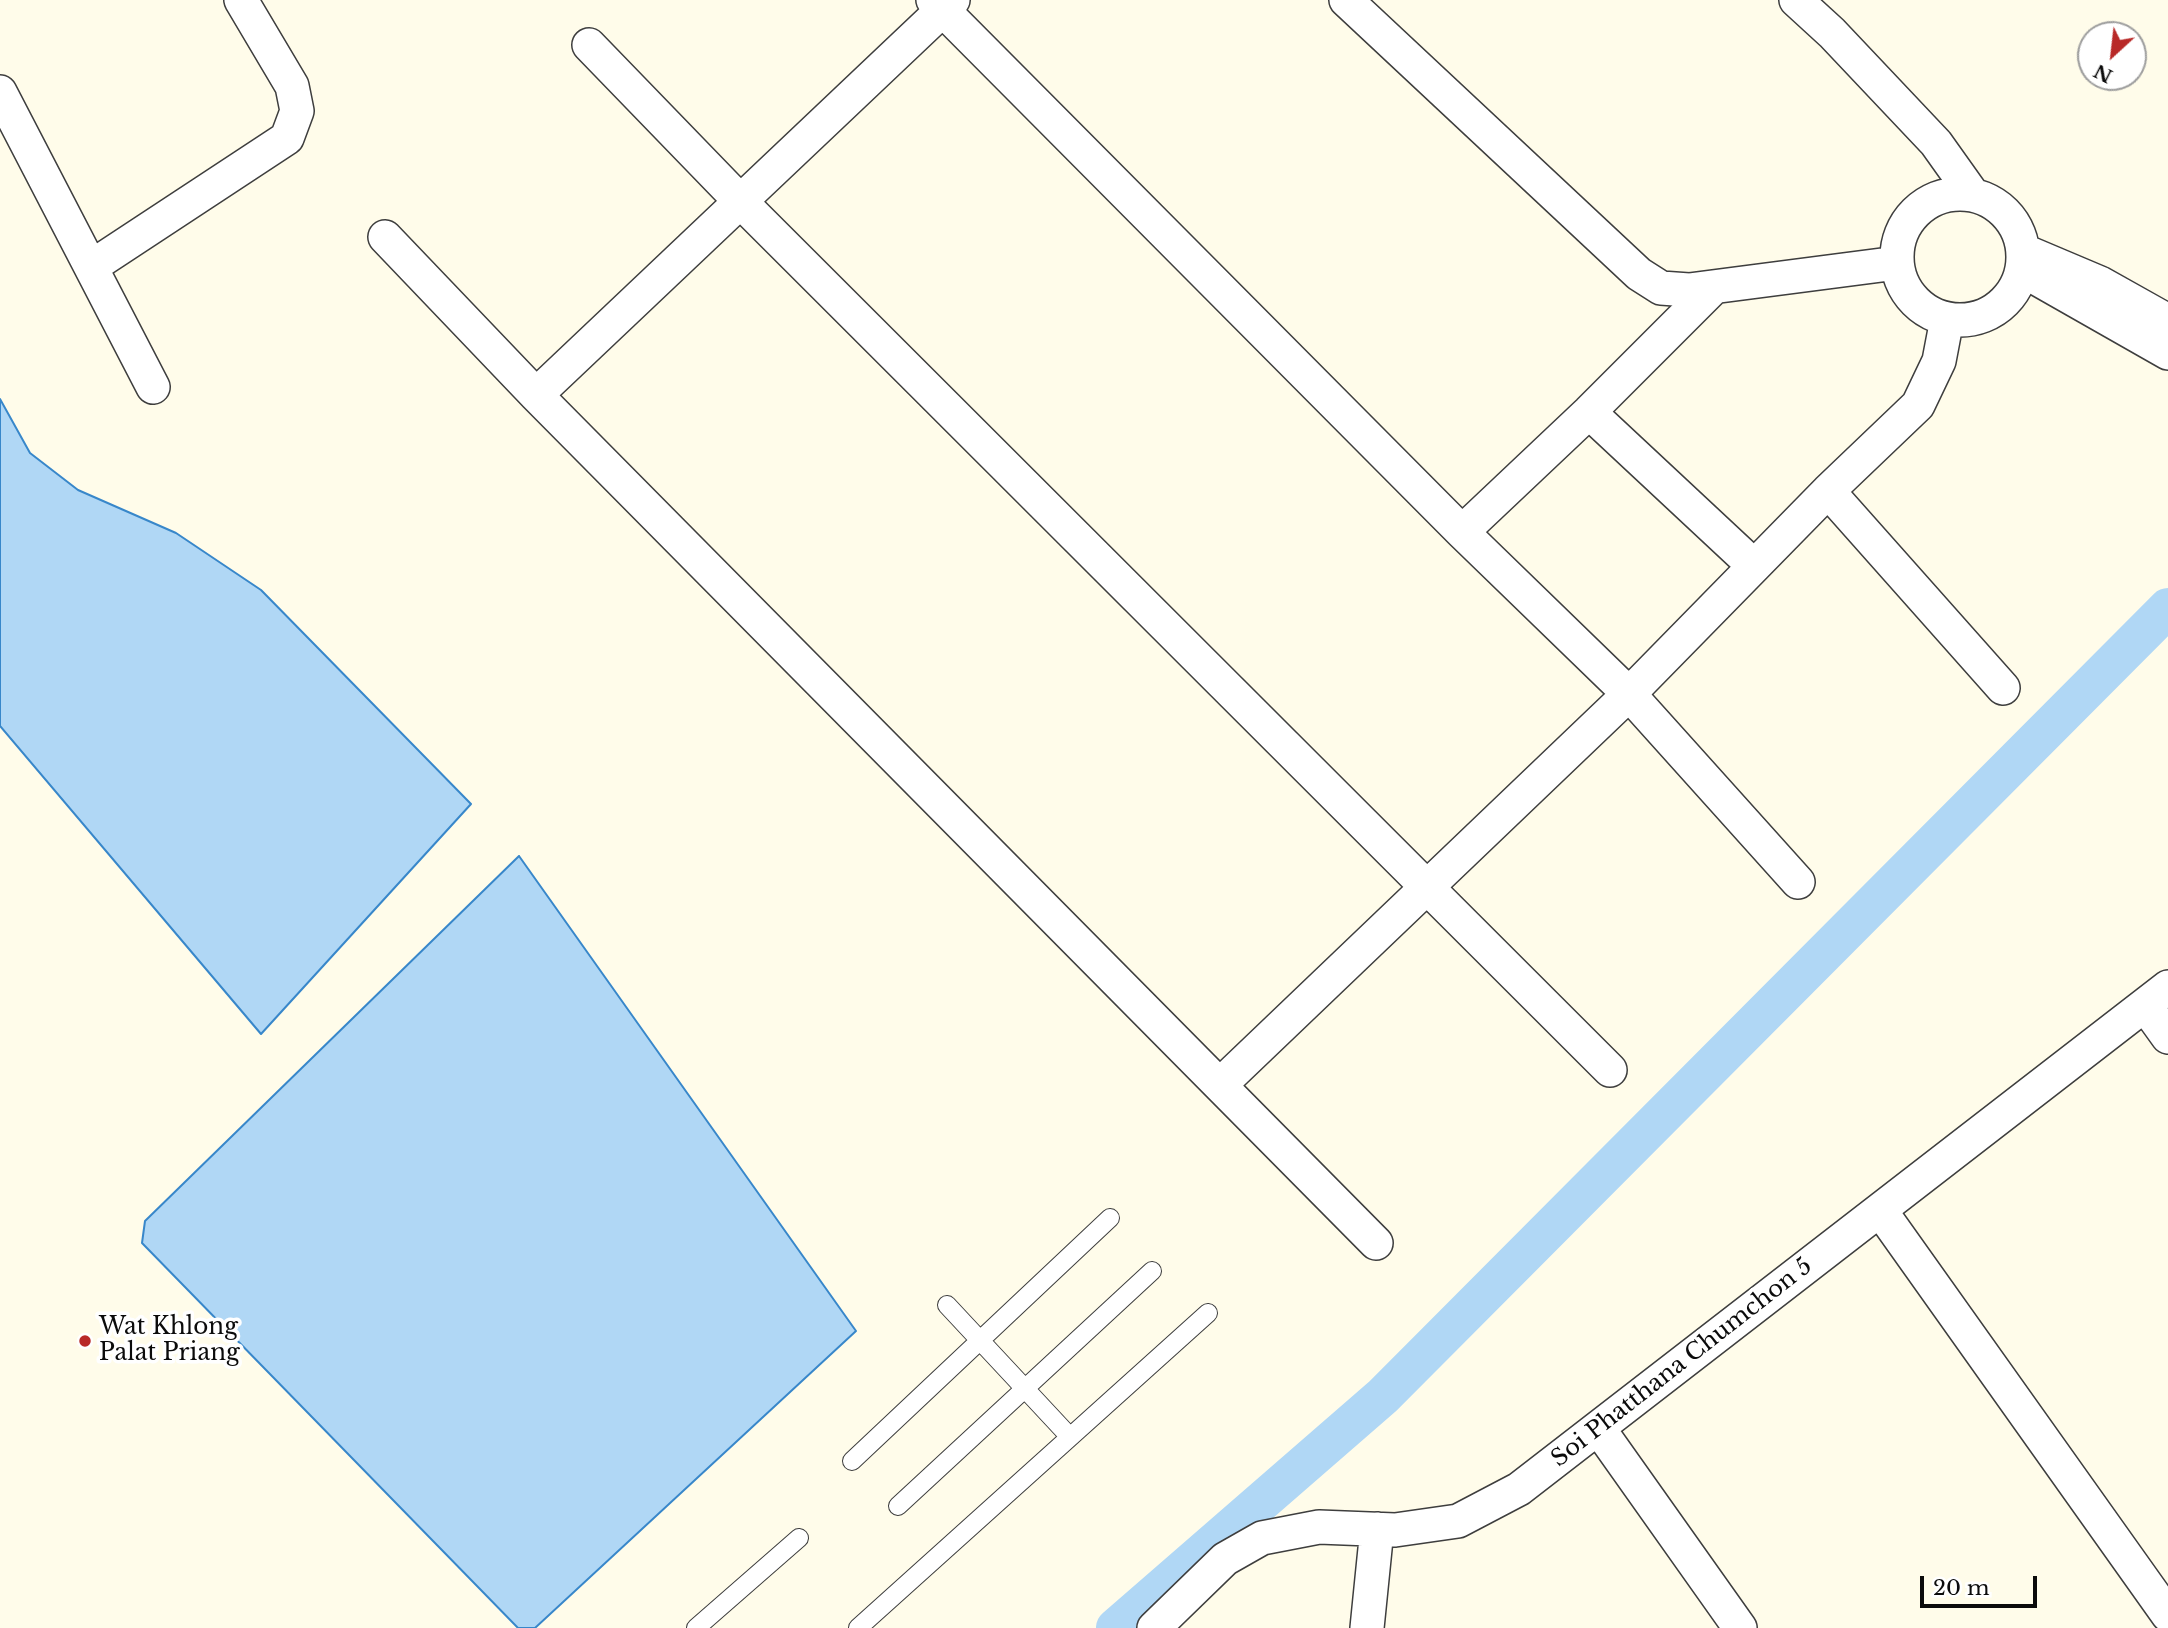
<!DOCTYPE html>
<html>
<head>
<meta charset="utf-8">
<style>
  body { margin:0 }
  #map { position:relative; width:2168px; height:1628px; overflow:hidden; background:#fffcea; font-family:"Libre Baskerville",serif }
  canvas { display:block }
  .north { position:absolute; left:2077px; top:21px; width:70px; height:70px; box-sizing:border-box; background:#fff; border:2px solid #9d9d9d; border-radius:50%; rotate:207deg; font-size:19px; font-weight:700; line-height:28px; text-align:center; color:#0b0b0b }
  .north::after { content:''; display:block; margin:auto; width:24px; height:32px; background:#b82927; clip-path:polygon(50% 0,100% 100%,50% 72%,0 100%) }
  .scale { position:absolute; left:1920px; top:1576px; width:117px; height:32px; box-sizing:border-box; border:4px solid #0b0b0b; border-top:0; padding-left:9px; font-size:21px; line-height:24px; white-space:nowrap; color:#0b0b0b; -webkit-text-stroke:5px #fff; paint-order:stroke }
</style>
</head>
<body>
<div id="map">
<canvas width="2168" height="1628"></canvas>
<div class="north">N</div>
<div class="scale">20 m</div>
</div>
<script>
const c = document.querySelector('canvas').getContext('2d');
c.lineJoin = 'round';
function paint(path, color) { c.fillStyle = color; c.fill(path, 'evenodd'); }
const poly = rows => new Path2D(rows.map(r => 'M' + r).join(''));
function trace(path, color, width, dash) { c.strokeStyle = color; c.lineWidth = width; c.lineCap = dash ? 'butt' : 'round'; c.setLineDash(dash || []); c.stroke(path); }
function drawText(font, color, halo, rows, align = 'center') {
  c.font = font + ' "Libre Baskerville",serif'; c.lineWidth = 7; c.setLineDash([]); c.textBaseline = 'middle'; c.strokeStyle = halo; c.fillStyle = color; for (const [text, x, y, turn = 0] of rows) {
    c.save(); c.translate(x, y); c.rotate((+turn || 0) * Math.PI / 180); c.textAlign = isNaN(turn) ? turn : align; if (halo) c.strokeText(text, 0, 0); c.fillText(text, 0, 0); c.restore();
  }
}
const water = poly([
  [0,399,30,453,78,490,176,533,261,590,471,804,261,1034,0,726,0,399],
  [519,856,856,1331,535,1628,518,1628,142,1243,145,1221,519,856]
]);
paint(water, '#b0d7f5');
trace(water, '#3887ca', 2);
trace(poly([
  [1116,1628,1383,1396,2168,608]
]), '#b0d7f5', 40);
const service = poly([
  [947,1305,1070,1437],
  [852,1461,1110,1218],
  [898,1506,1152,1271],
  [696,1628,799,1538],
  [858,1628,1208,1313]
]);
const minor = poly([
  [933,0,1462,532,1629,694,1798,882],
  [1346,0,1639,274,1661,288,1689,290,1897,263],
  [1796,0,1832,33,1936,143,1973,195],
  [589,45,742,203,1610,1070],
  [0,92,153,387],
  '1897 257a63 63 0 1 1 126 0a63 63 0 1 1-126 0Z',
  [385,237,536,395,1376,1243],
  [2029,253,2100,283,2168,321],
  [91,267,287,138,297,111,292,86,241,0],
  [2022,270,2168,353],
  [536,395,953,0],
  [1589,412,1754,566],
  [1828,491,2003,688],
  [1462,532,1589,412,1714,287],
  [2145,1005,2168,1037],
  [1221,1084,1629,694,1828,491,1918,405,1939,361,1947,319],
  [1880,1210,2168,1615],
  [1599,1429,1740,1628],
  [1154,1628,1225,1559,1262,1538,1319,1527,1395,1530,1458,1521,1519,1489,2168,987],
  [1367,1628,1377,1529]
]);
trace(service, '#3e3e3e', 20);
trace(minor, '#3e3e3e', 36);
trace(service, '#fff', 18);
trace(minor, '#fff', 33);
for (const [x, y, r, color] of [
  [85,1341,7,"#b82927"]
]) { const dot = new Path2D(); dot.arc(x, y, r, 0, 2 * Math.PI); c.fillStyle = color; c.fill(dot); trace(dot, '#fff', 2.5); }
drawText('23px', '#0b0b0b', '#fff', [
  ["Wat Khlong",99,1328],
  ["Palat Priang",99,1354]
], 'left');
drawText('23px', '#0b0b0b', '#fff', [
  ["Soi Phatthana Chumchon 5",1682,1363,-38]
]);
</script>
</body>
</html>
